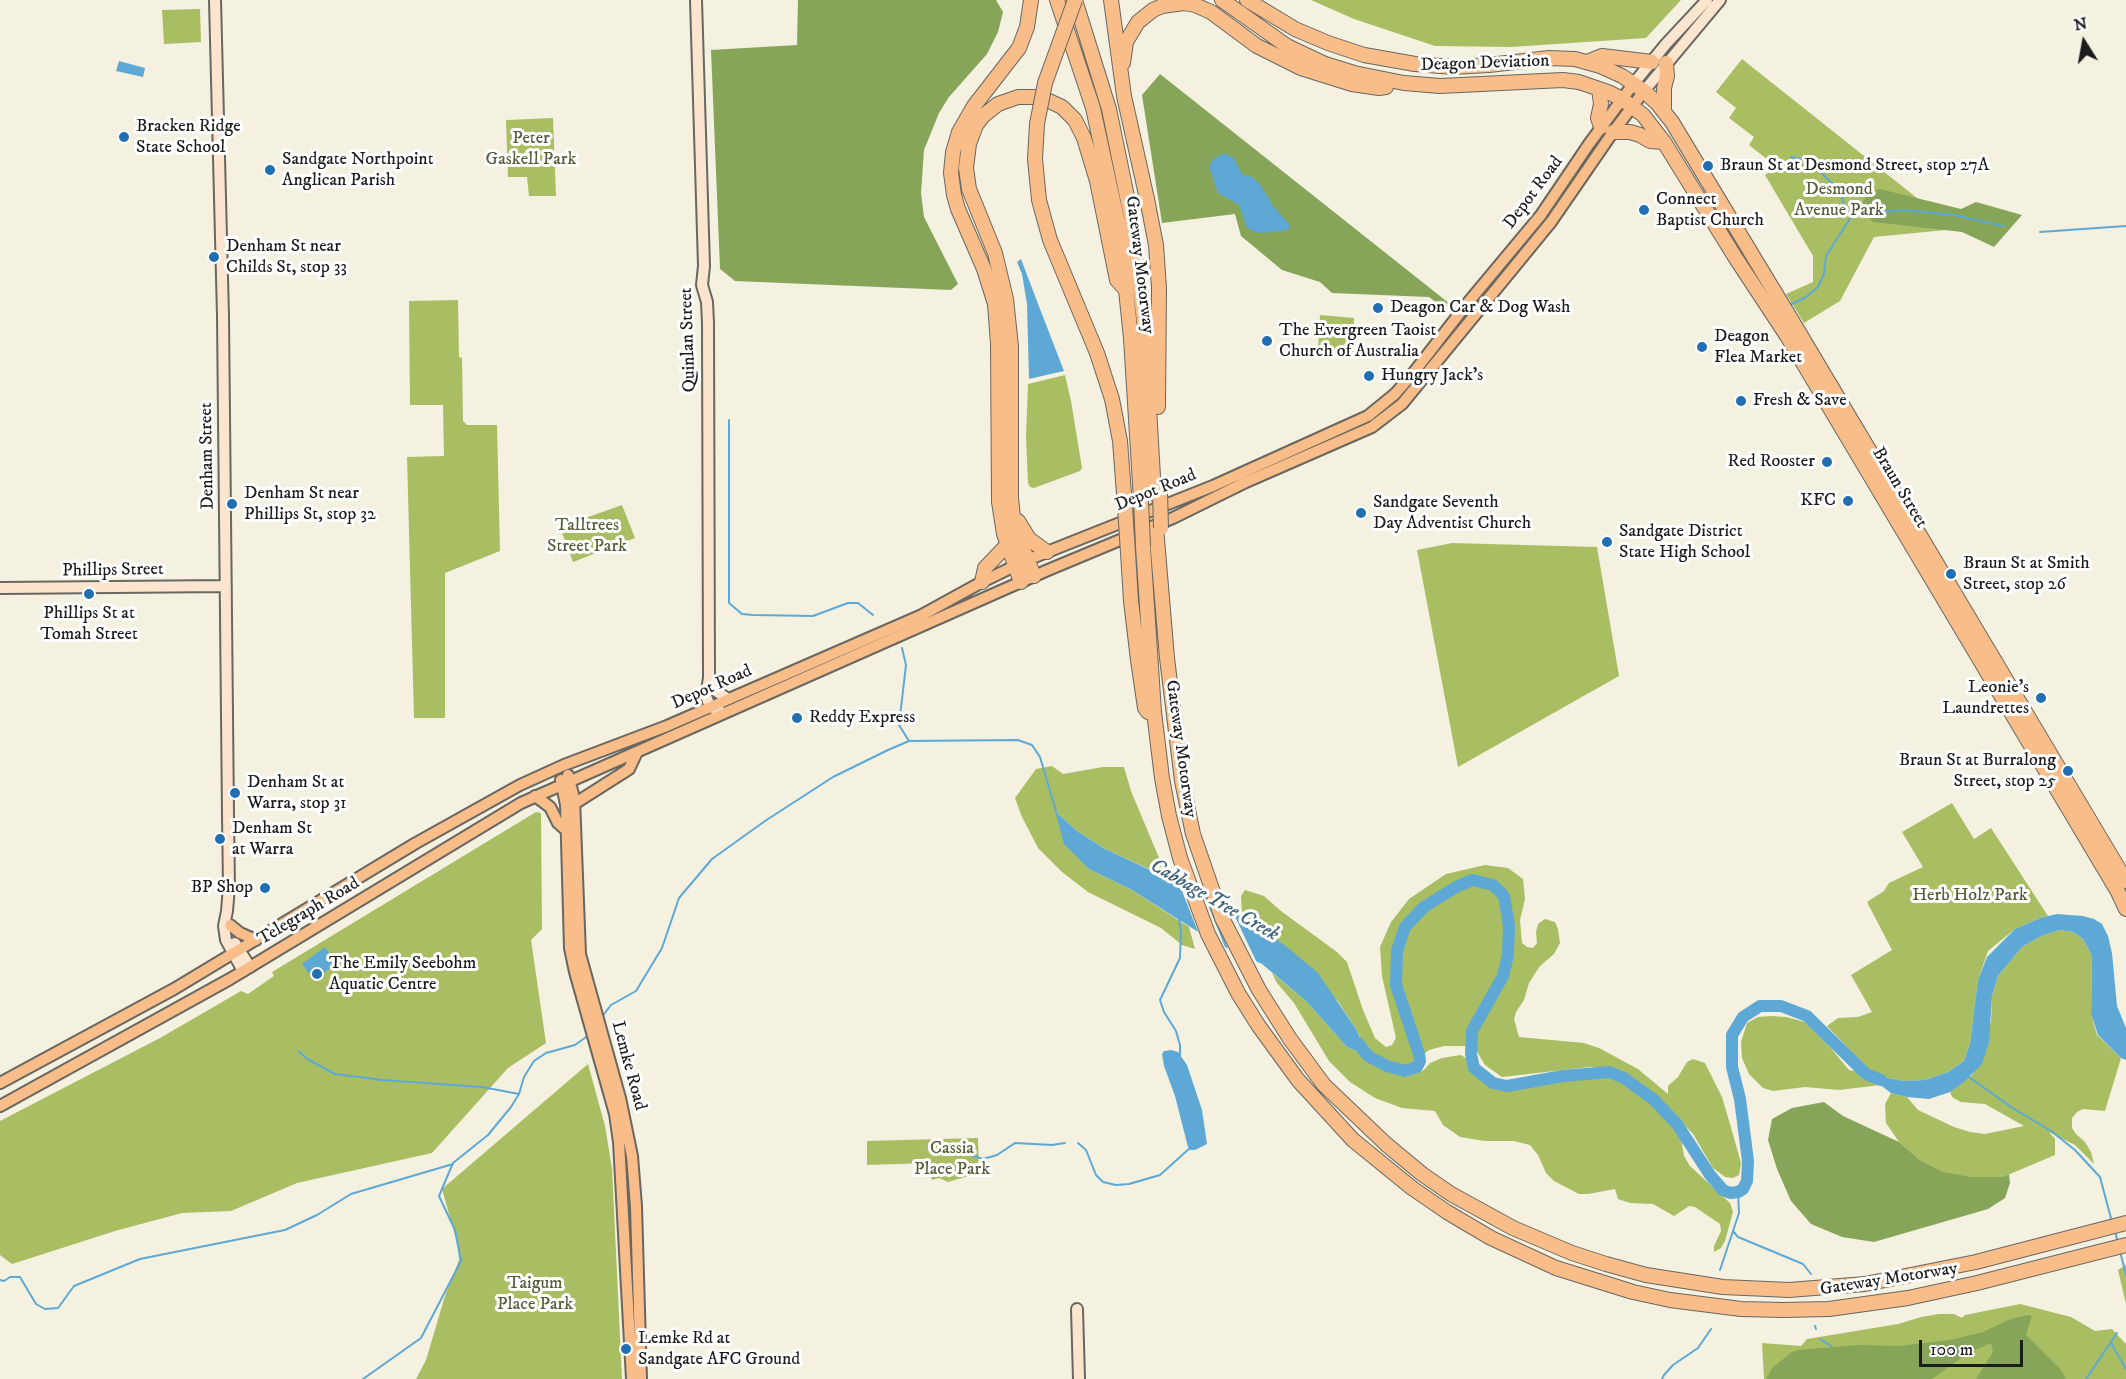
<!DOCTYPE html>
<html>
<head>
<meta charset="utf-8">
<style>
  body { margin:0 }
  #map { position:relative; width:2126px; height:1379px; overflow:hidden; background:#f4f1e1; font-family:"IM FELL DW Pica",serif }
  canvas { display:block }
  .north { position:absolute; left:2054px; top:12px; width:60px; height:60px; -webkit-text-stroke:4px #fff; paint-order:stroke; rotate:349deg; font-size:16px; font-weight:700; line-height:24px; text-align:center; color:#1c1c1c }
  .north::after { content:''; display:block; margin:auto; width:21px; height:27px; background:#1c1c1c; clip-path:polygon(50% 0,100% 100%,50% 72%,0 100%) }
  .scale { position:absolute; left:1919px; top:1340px; width:104px; height:27px; box-sizing:border-box; border:3px solid #1c1c1c; border-top:0; padding-left:8px; font-size:18px; line-height:21px; white-space:nowrap; color:#1c1c1c; -webkit-text-stroke:4px #fff; paint-order:stroke }
</style>
</head>
<body>
<div id="map">
<canvas width="2126" height="1379"></canvas>
<div class="north">N</div>
<div class="scale">100 m</div>
</div>
<script>
const c = document.querySelector('canvas').getContext('2d');
c.lineJoin = 'round';
function paint(path, color) { c.fillStyle = color; c.fill(path, 'evenodd'); }
const poly = rows => new Path2D(rows.map(r => 'M' + r).join(''));
function trace(path, color, width, dash) { c.strokeStyle = color; c.lineWidth = width; c.lineCap = dash ? 'butt' : 'round'; c.setLineDash(dash || []); c.stroke(path); }
function drawText(font, color, halo, rows, align = 'center') {
  c.font = font + ' "IM FELL DW Pica",serif'; c.lineWidth = 6; c.setLineDash([]); c.textBaseline = 'middle'; c.strokeStyle = halo; c.fillStyle = color; for (const [text, x, y, turn = 0] of rows) {
    c.save(); c.translate(x, y); c.rotate((+turn || 0) * Math.PI / 180); c.textAlign = isNaN(turn) ? turn : align; if (halo) c.strokeText(text, 0, 0); c.fillText(text, 0, 0); c.restore();
  }
}
paint(poly([
  [1311,0,1681,0,1646,38,1511,47,1435,46,1354,19],
  [200,9,201,42,164,44,162,10],
  [1742,59,1956,229,1874,237,1840,301,1804,323,1786,294,1813,282,1813,256,1765,175,1777,167,1749,145,1754,137,1729,118,1736,108,1716,92],
  [553,118,556,196,529,196,527,177,508,177,506,120],
  [458,300,459,357,462,358,463,421,467,425,497,425,500,551,445,573,445,718,414,718,407,457,444,456,443,405,410,405,409,301],
  [1320,315,1354,318,1353,352,1318,350],
  [1065,375,1071,401,1082,468,1080,471,1034,488,1030,487,1028,483,1026,437,1028,384],
  [622,505,635,538,573,562,560,527],
  [1452,543,1597,547,1619,676,1458,767,1417,550],
  [1052,766,1063,774,1103,767,1124,767,1131,791,1167,877,1105,849,1077,831,1056,812,1089,869,1132,890,1189,927,1195,949,1182,945,1161,928,1088,892,1062,872,1038,848,1022,817,1015,798,1036,769],
  [1952,803,1974,839,1991,828,2048,916,2040,918,2015,929,1988,951,1978,980,1970,1044,1964,1061,1948,1072,1925,1080,1904,1081,1867,1074,1881,1085,1839,1090,1805,1087,1773,1091,1763,1088,1749,1074,1742,1058,1741,1042,1747,1023,1758,1017,1771,1016,1786,1017,1805,1022,1830,1047,1849,1070,1865,1073,1847,1047,1827,1026,1838,1018,1858,1017,1872,1012,1851,975,1892,950,1867,902,1884,891,1889,883,1923,867,1902,832],
  [536,812,541,813,542,929,531,940,546,1043,508,1068,432,1153,297,1183,231,1211,182,1213,115,1231,12,1264,0,1255,0,1121,160,1038,241,991,248,994,274,976,272,972],
  [1485,865,1508,868,1523,879,1525,899,1520,920,1522,943,1527,947,1533,948,1537,943,1536,932,1538,924,1545,919,1555,922,1558,929,1560,943,1554,954,1540,966,1529,983,1524,1000,1516,1012,1514,1019,1519,1037,1584,1043,1599,1048,1638,1069,1668,1094,1668,1086,1678,1077,1687,1062,1693,1059,1705,1063,1722,1097,1730,1124,1741,1163,1739,1175,1733,1178,1725,1177,1713,1168,1693,1134,1666,1105,1643,1085,1626,1074,1612,1068,1590,1067,1502,1077,1485,1065,1476,1050,1466,1046,1444,1046,1429,1050,1412,1064,1407,1066,1386,1062,1374,1055,1364,1046,1356,1029,1337,1000,1255,924,1242,916,1241,896,1245,890,1264,896,1281,911,1337,952,1347,962,1363,1010,1375,1038,1386,1047,1392,1045,1396,1038,1382,976,1380,947,1391,922,1409,899,1446,874],
  [2060,930,2073,932,2083,939,2092,956,2091,1014,2097,1035,2121,1058,2105,1111,2083,1109,2077,1112,2072,1118,2072,1128,2076,1134,2085,1142,2091,1152,2094,1164,2075,1145,2049,1132,2055,1139,2055,1155,2003,1177,1973,1177,1942,1173,1920,1160,1899,1142,1886,1123,1885,1104,1891,1093,1907,1097,1918,1110,1954,1127,1970,1132,1985,1134,2024,1126,1985,1104,1961,1102,1952,1097,1950,1092,1972,1075,1991,1021,1992,996,1998,976,2022,947,2041,936],
  [1272,973,1306,1001,1347,1047,1361,1053,1379,1067,1394,1073,1406,1077,1415,1074,1424,1070,1430,1063,1442,1058,1461,1055,1467,1059,1472,1070,1484,1083,1495,1088,1509,1089,1596,1077,1610,1077,1630,1086,1649,1101,1680,1132,1684,1156,1690,1166,1730,1203,1733,1212,1725,1241,1721,1248,1714,1252,1714,1246,1721,1231,1720,1224,1695,1207,1689,1206,1674,1216,1653,1204,1630,1203,1618,1199,1615,1189,1588,1194,1579,1194,1554,1181,1546,1173,1538,1155,1530,1145,1514,1141,1485,1141,1460,1137,1443,1125,1435,1111,1402,1108,1375,1098,1350,1082,1329,1061,1294,1003,1277,983],
  [588,1064,605,1126,612,1168,622,1379,416,1379,426,1360,445,1296,459,1260,458,1246,442,1189],
  [978,1138,979,1173,948,1182,939,1178,932,1180,927,1163,867,1165,867,1141],
  [2126,1265,2126,1304,2118,1270],
  [2020,1304,2071,1317,2095,1331,2112,1329,2126,1344,2126,1379,1764,1379,1762,1343,1801,1346,1807,1339,1898,1324,1921,1317,1939,1314,1954,1314,1962,1318,1965,1315]
]), '#a9be63');
paint(poly([
  [798,0,996,0,1003,12,998,32,987,54,949,97,939,113,924,150,921,193,924,217,958,284,951,290,735,281,720,269,711,50,797,45],
  [1160,74,1450,304,1446,310,1429,297,1332,293,1320,282,1282,270,1241,236,1235,214,1162,223,1142,95],
  [1880,189,1961,209,1976,202,2022,215,1994,247,1962,232,1873,222,1860,207,1869,192],
  [1824,1102,1843,1116,1899,1142,1920,1160,1942,1172,1973,1177,2003,1177,2009,1174,2010,1183,2005,1198,1988,1209,1874,1242,1842,1237,1811,1224,1791,1201,1777,1169,1768,1140,1772,1119,1792,1108],
  [2028,1315,2032,1316,2026,1335,2061,1370,2066,1379,1976,1379,1993,1352,1991,1343,1968,1353,1932,1379,1766,1379,1772,1368,1792,1352,1798,1350,1859,1345,1899,1346,1950,1340,1983,1332,2011,1319]
]), '#86a559');
paint(poly([
  [119,61,145,68,143,77,116,71],
  [1224,153,1234,158,1242,174,1252,177,1259,183,1274,207,1289,224,1289,228,1284,231,1259,233,1247,228,1239,205,1218,193,1210,169,1209,165,1214,159],
  [1021,259,1040,309,1064,371,1029,379,1027,304,1022,274,1017,262],
  [1055,811,1077,831,1105,849,1198,892,1255,924,1287,947,1318,973,1356,1029,1368,1056,1347,1047,1306,1001,1262,964,1214,942,1132,890,1089,869,1064,844],
  [2057,914,2083,916,2094,919,2102,924,2108,936,2112,953,2117,1006,2126,1028,2126,1060,2121,1058,2098,1035,2091,1014,2092,956,2083,939,2073,932,2060,930,2041,936,2022,947,1998,976,1992,996,1989,1042,1982,1064,1964,1082,1950,1092,1929,1099,1907,1097,1891,1093,1866,1074,1904,1081,1925,1080,1948,1072,1964,1061,1970,1044,1978,980,1987,957,2015,929,2040,918],
  [325,947,337,963,314,980,302,964],
  [1171,1050,1178,1052,1187,1065,1202,1110,1207,1144,1195,1150,1190,1150,1188,1147,1175,1096,1164,1066,1162,1054,1164,1051]
]), '#5ea8d6');
paint(poly([
  [1177,878,1202,890,1227,952,1200,937],
  [1204,892,1230,906,1258,965,1230,953]
]), '#f4f1e1');
trace(poly([
  [1791,157,1804,160,1818,169,1840,192,1844,205,1853,214,1905,210,1953,215,2004,226],
  [2040,232,2126,226],
  [1792,304,1806,297,1818,287,1824,274,1826,256,1853,214],
  [729,420,729,603,742,614,753,615,813,616,848,603,858,603,873,615],
  [902,648,906,665,899,725,909,741],
  [1179,919,1181,931,1180,958,1160,1000,1164,1012,1176,1031,1180,1045,1180,1056],
  [601,1018,611,1005,636,991,662,948,679,898,712,859,765,821,833,777,888,750,909,741,1018,740,1032,745,1040,757,1056,811],
  [298,1051,309,1060,335,1074,382,1080,482,1087,519,1094],
  [1969,1077,2011,1107,2051,1131,2075,1150,2100,1177,2112,1222],
  [1078,1143,1086,1150,1096,1175,1103,1182,1116,1185,1129,1184,1160,1175,1190,1148],
  [965,1153,983,1159,997,1155,1015,1143,1052,1145,1065,1143],
  [1733,1231,1738,1237,1803,1264,1811,1274],
  [2115,1231,2118,1243],
  [2120,1251,2126,1275],
  [1720,1270,1739,1213,1738,1192],
  [0,1280,4,1281,10,1277,20,1277,36,1304,45,1309,58,1308,74,1286,140,1259,285,1230,317,1215,351,1194,453,1164],
  [1815,1326,1816,1329],
  [1820,1339,1831,1346],
  [2111,1343,2126,1369],
  [363,1379,421,1338,461,1261,455,1230,439,1196,453,1163,488,1135,511,1107,519,1094,524,1077,534,1061,546,1053,575,1045,589,1035],
  [1662,1379,1664,1375,1673,1365,1698,1348,1711,1329],
  [2086,1379,2117,1333]
]), '#5ea8d6', 2);
trace(poly([
  [1358,1043,1368,1056,1387,1066,1405,1071,1417,1067,1420,1061,1419,1054,1396,985,1397,951,1405,927,1424,907,1456,887,1472,880,1493,885,1504,896,1509,926,1508,955,1503,976,1472,1031,1471,1054,1474,1068,1493,1083,1507,1086,1563,1076,1609,1072,1624,1078,1653,1099,1677,1124,1710,1175,1723,1190,1730,1193,1738,1192,1743,1189,1747,1181,1748,1161,1740,1099,1732,1067,1732,1035,1743,1017,1760,1006,1781,1006,1807,1016,1866,1074,1881,1080]
]), '#5ea8d6', 12);
const secondary = poly([
  [215,0,223,316,228,815,229,887,227,911,224,926,226,940,243,971],
  [696,0,704,266,702,285,707,302,708,323,709,678,706,696,710,707,719,710],
  [1634,83,1666,44,1707,0],
  [1644,91,1720,0],
  [0,588,226,586],
  [709,678,716,691,728,699],
  [235,943,250,967],
  [1077,1309,1079,1379]
]);
const primary = poly([
  [568,775,574,798,580,954,620,1098,632,1156,636,1206,641,1379],
  [561,780,566,805,570,948,575,972,615,1114,619,1142,632,1379],
  [535,796,550,807,558,823,566,830],
  [574,804,629,769,637,752],
  [230,925,240,933,256,940],
  [0,1083,174,989,416,843,520,785,564,765,667,726,922,615,982,582,1027,560,1213,486,1368,416,1395,394,1414,372,1466,305,1541,215,1589,144,1634,83],
  [0,1106,230,979,521,803,1048,570,1173,518,1246,482,1372,427,1402,404,1551,222,1613,132,1644,91]
]);
const highway = poly([
  [1057,0,1093,108,1120,233,1131,338,1141,500],
  [1075,0,1109,109,1131,216,1144,321,1154,494],
  [1111,0,1124,96,1147,199,1156,245,1159,288,1158,407],
  [1222,0,1287,46,1325,64,1354,73,1404,83,1440,86,1563,80,1579,82,1608,92,1622,99,1643,115,1664,142,1735,257,1787,336,2118,892,2126,909],
  [1247,0,1295,29,1328,43,1364,55,1415,64,1453,67,1489,65,1549,58,1575,59,1600,66,1622,76,1644,91,1657,103,1672,122,1791,319,2126,881],
  [1587,62,1602,56,1652,62],
  [1123,63,1126,42,1138,22,1153,10,1162,6,1184,3,1195,5,1211,12,1257,46,1301,68,1352,84,1379,88,1386,87],
  [1599,89,1601,104,1598,118,1601,127],
  [1664,111,1664,88,1667,76,1666,63],
  [1037,124,1035,159,1039,200,1050,240,1097,353,1112,399,1120,441,1125,507],
  [1613,132,1630,132,1640,135,1650,141,1664,142],
  [1018,521,1029,539,1047,552],
  [1156,527,1167,658,1182,781,1193,834,1222,918,1259,990,1290,1039,1324,1085,1387,1145,1422,1174,1451,1194,1513,1228,1572,1253,1606,1264,1646,1275,1723,1287,1789,1290,1865,1284,1976,1262,2126,1223],
  [1143,546,1154,712,1162,778,1169,816,1180,858,1208,934,1238,993,1258,1025,1298,1080,1353,1140,1412,1188,1447,1212,1491,1238,1556,1268,1633,1292,1670,1300,1741,1309,1783,1310,1829,1309,1908,1298,1977,1283,2126,1245],
  [1128,553,1131,601,1138,660,1145,708,1148,712],
  [1034,576,1014,527,1011,498,1011,346,1006,299,995,253,969,189,966,168,969,144,976,125,983,116,998,104,1018,97,1036,97,1047,100,1062,107,1075,120,1084,138,1097,181,1117,280,1126,290],
  [982,582,985,568,1007,545],
  [1021,582,1004,534,999,502,998,344,995,304,984,269,958,209,954,195,951,173,953,152,959,132,974,106,1019,48,1027,27,1031,0]
]);
trace(secondary, '#686761', 14);
trace(primary, '#686761', 14);
trace(highway, '#686761', 16);
trace(secondary, '#fce5cf', 10);
trace(primary, '#f8bd88', 10);
trace(highway, '#f8bd88', 14);
const highwayBridge = poly([
  [1037,124,1045,83,1075,0],
  [1160,492,1161,528],
  [1141,500,1143,546],
  [1125,507,1128,553]
]);
trace(highwayBridge, '#686761', 16, []);
trace(highwayBridge, '#f8bd88', 14);
for (const [x, y, r, color] of [
  [124,137,6,"#1f6fb2"],
  [1708,166,6,"#1f6fb2"],
  [270,170,6,"#1f6fb2"],
  [1644,210,6,"#1f6fb2"],
  [214,257,6,"#1f6fb2"],
  [1378,308,6,"#1f6fb2"],
  [1267,341,6,"#1f6fb2"],
  [1702,347,6,"#1f6fb2"],
  [1369,376,6,"#1f6fb2"],
  [1741,401,6,"#1f6fb2"],
  [1827,462,6,"#1f6fb2"],
  [1848,501,6,"#1f6fb2"],
  [232,504,6,"#1f6fb2"],
  [1361,513,6,"#1f6fb2"],
  [1607,542,6,"#1f6fb2"],
  [1951,574,6,"#1f6fb2"],
  [89,594,6,"#1f6fb2"],
  [2041,698,6,"#1f6fb2"],
  [797,718,6,"#1f6fb2"],
  [2068,771,6,"#1f6fb2"],
  [235,793,6,"#1f6fb2"],
  [220,839,6,"#1f6fb2"],
  [265,888,6,"#1f6fb2"],
  [317,974,6,"#1f6fb2"],
  [626,1349,6,"#1f6fb2"]
]) { const dot = new Path2D(); dot.arc(x, y, r, 0, 2 * Math.PI); c.fillStyle = color; c.fill(dot); trace(dot, '#fff', 2); }
drawText('18px', '#1c1c1c', '#fff', [
  ["Deagon Deviation",1485,64,-2],
  ["Depot Road",1534,193,-53],
  ["Gateway Motorway",1139,265,83],
  ["Quinlan Street",689,340,-92],
  ["Denham Street",208,456,-91],
  ["Braun Street",1899,488,59],
  ["Depot Road",1156,491,-22],
  ["Phillips Street",113,571,-1],
  ["Depot Road",712,688,-24],
  ["Gateway Motorway",1180,749,82],
  ["Telegraph Road",309,912,-31],
  ["Lemke Road",628,1066,75],
  ["Gateway Motorway",1889,1280,-9]
]);
drawText('18px', '#1c1c1c', '#fff', [
  ["Bracken Ridge",136,127],
  ["State School",136,148],
  ["Sandgate Northpoint",282,160],
  ["Anglican Parish",282,181],
  ["Braun St at Desmond Street, stop 27A",1720,166],
  ["Connect",1656,200],
  ["Baptist Church",1656,221],
  ["Denham St near",226,247],
  ["Childs St, stop 33",226,268],
  ["Deagon Car & Dog Wash",1390,308],
  ["The Evergreen Taoist",1279,331],
  ["Church of Australia",1279,352],
  ["Deagon",1714,337],
  ["Flea Market",1714,358],
  ["Hungry Jack's",1381,376],
  ["Fresh & Save",1753,401],
  ["Red Rooster",1815,462,"right"],
  ["Denham St near",244,494],
  ["Phillips St, stop 32",244,515],
  ["KFC",1836,501,"right"],
  ["Sandgate Seventh",1373,503],
  ["Day Adventist Church",1373,524],
  ["Sandgate District",1619,532],
  ["State High School",1619,553],
  ["Braun St at Smith",1963,564],
  ["Street, stop 26",1963,585],
  ["Phillips St at",89,614,"center"],
  ["Tomah Street",89,635,"center"],
  ["Leonie's",2029,688,"right"],
  ["Laundrettes",2029,709,"right"],
  ["Reddy Express",809,718],
  ["Braun St at Burralong",2056,761,"right"],
  ["Street, stop 25",2056,782,"right"],
  ["Denham St at",247,783],
  ["Warra, stop 31",247,804],
  ["Denham St",232,829],
  ["at Warra",232,850],
  ["BP Shop",253,888,"right"],
  ["The Emily Seebohm",329,964],
  ["Aquatic Centre",329,985],
  ["Lemke Rd at",638,1339],
  ["Sandgate AFC Ground",638,1360]
], 'left');
drawText('18px', '#545d38', '#fff', [
  ["Peter",531,139],
  ["Gaskell Park",531,160],
  ["Desmond",1839,190],
  ["Avenue Park",1839,211],
  ["Talltrees",587,526],
  ["Street Park",587,547],
  ["Herb Holz Park",1970,896],
  ["Cassia",952,1149],
  ["Place Park",952,1170],
  ["Taigum",535,1284],
  ["Place Park",535,1305]
]);
drawText('italic 20px', '#3d6279', '#fff', [
  ["Cabbage Tree Creek",1214,901,30]
]);
</script>
</body>
</html>
